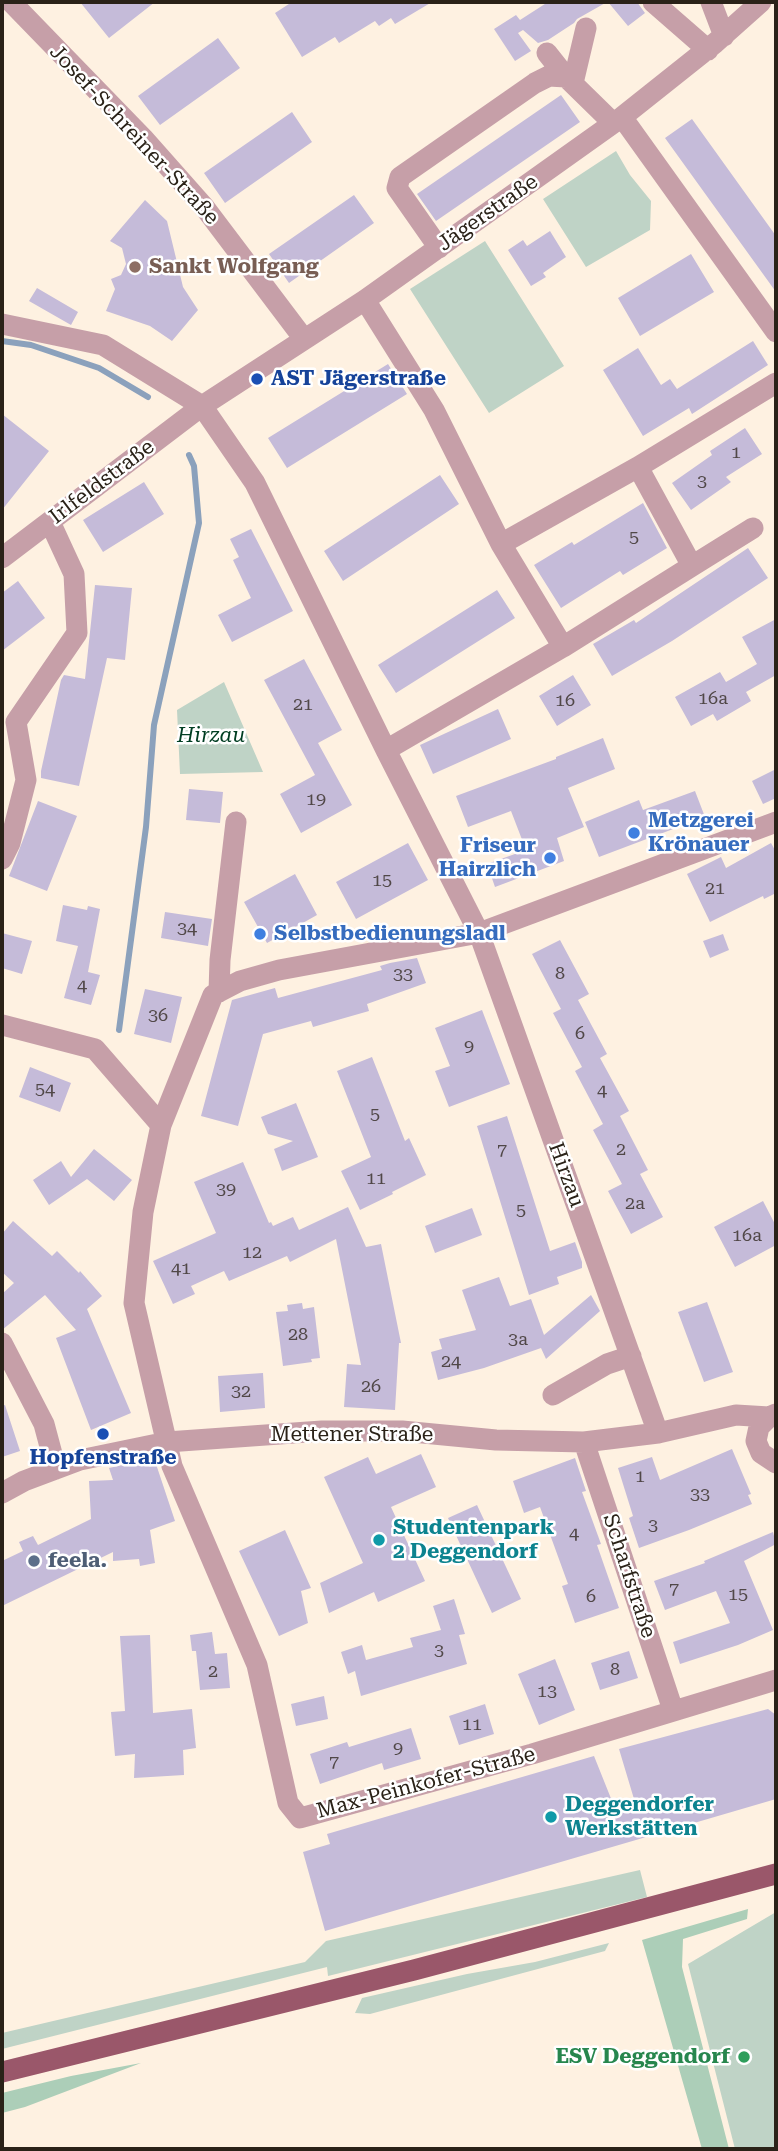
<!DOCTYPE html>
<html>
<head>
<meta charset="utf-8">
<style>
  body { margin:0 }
  #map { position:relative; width:778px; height:2151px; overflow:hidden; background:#fef1e1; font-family:"Roboto Serif",serif }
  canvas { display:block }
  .frame { position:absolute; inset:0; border:4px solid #2a2218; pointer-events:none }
</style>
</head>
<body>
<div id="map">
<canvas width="778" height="2151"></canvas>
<div class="frame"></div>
</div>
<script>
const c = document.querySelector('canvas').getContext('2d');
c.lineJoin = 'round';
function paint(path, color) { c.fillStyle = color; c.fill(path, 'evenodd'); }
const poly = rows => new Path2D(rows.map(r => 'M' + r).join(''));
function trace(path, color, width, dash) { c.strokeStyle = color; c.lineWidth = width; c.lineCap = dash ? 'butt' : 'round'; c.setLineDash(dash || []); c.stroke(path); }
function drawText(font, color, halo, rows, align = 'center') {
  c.font = font + ' "Roboto Serif",serif'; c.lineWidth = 5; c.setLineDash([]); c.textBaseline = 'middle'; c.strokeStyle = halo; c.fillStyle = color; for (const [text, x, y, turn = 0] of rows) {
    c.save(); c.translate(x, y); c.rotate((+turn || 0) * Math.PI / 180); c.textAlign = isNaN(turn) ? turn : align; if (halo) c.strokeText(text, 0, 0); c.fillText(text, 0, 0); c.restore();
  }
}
paint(poly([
  [616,151,630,175,651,201,650,230,586,267,543,199],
  [485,241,564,366,489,413,410,289],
  [224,682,263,772,180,774,177,710],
  [640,1870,647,1897,328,1976,327,1967,2,2049,2,2033,305,1962,326,1941],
  [776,1912,776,2149,735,2149,688,1964],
  [609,1943,605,1951,370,2014,355,2013,362,1998,467,1974,535,1962]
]), '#bfd3c6');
paint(poly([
  [748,1909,747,1919,683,1939,682,1967,729,2149,702,2149,642,1940],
  [141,2063,25,2107,2,2113,2,2093,71,2076]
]), '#acceb8');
trace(poly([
  [2,341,31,345,99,368,148,397],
  [119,1030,146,827,154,725,199,523,194,466,189,455]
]), '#8ba1bc', 6);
paint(poly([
  [80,2,155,2,109,38],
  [292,2,432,2,395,24,391,18,379,26,375,21,339,43,335,37,302,57,275,13],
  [548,2,607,2,577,19,574,23,548,40,538,43,523,30,518,33,531,51,515,61,494,29,516,15,520,20],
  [608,2,637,2,645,13,628,26],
  [218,38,240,68,160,125,138,96],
  [561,95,580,122,436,221,417,194],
  [292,112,312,142,225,203,204,173],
  [692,119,776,236,776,292,665,138],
  [354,195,374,223,289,283,269,254],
  [145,200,167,221,183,287,198,310,172,341,150,326,106,311,115,289,111,279,121,275,126,264,122,248,110,241],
  [550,231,566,257,543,273,546,277,531,286,508,250,523,240,527,246],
  [691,254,714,292,640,336,618,298],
  [37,288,78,312,71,325,29,301],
  [753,341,768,365,692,414,689,408,643,436,603,370,638,348,661,385,670,379,677,389],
  [388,364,407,394,287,468,268,438],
  [2,414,49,451,2,510],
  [745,428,762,454,726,477,731,482,691,510,672,483,712,455,710,451],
  [440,475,459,504,343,581,324,551],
  [144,482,164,514,103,552,83,520],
  [643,503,667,548,623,575,620,571,561,608,534,565,572,542,574,545],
  [251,529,293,611,232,642,218,615,251,598,233,560,239,557,230,539],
  [748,548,768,578,672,641,612,676,593,644,634,620,636,623],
  [18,581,45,618,2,651,2,593],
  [95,585,132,588,125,660,107,658,79,786,41,778,41,771,61,680,64,675,85,679],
  [497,590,515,618,396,693,378,665],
  [776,619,776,675,746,692,751,701,717,721,713,714,691,726,675,697,720,672,726,682,757,664,742,637],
  [304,659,342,730,318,743,352,805,301,833,280,794,315,775,264,680],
  [573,675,591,705,557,726,539,696],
  [498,709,511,739,433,774,420,745],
  [603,738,615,769,568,788,584,827,557,838,564,861,495,887,487,864,526,850,511,811,468,827,456,796,556,759,556,757],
  [776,769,776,798,763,804,752,781],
  [189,789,223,792,220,823,186,820],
  [695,791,705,817,599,857,585,822,639,800,643,810],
  [38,801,77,816,47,891,9,876],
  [408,843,428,880,356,919,336,882],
  [771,843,776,852,776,893,764,899,763,896,710,922,687,874,721,857,726,868],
  [295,874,317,915,267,943,244,902],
  [63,905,87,910,88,906,100,909,88,972,100,975,91,1005,64,998,78,946,56,941],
  [165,912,212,919,208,946,161,938],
  [2,933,32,941,22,974,2,968],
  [723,934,729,950,710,958,703,941],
  [560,940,589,994,578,1000,607,1054,600,1058,629,1111,620,1116,648,1170,640,1174,663,1217,631,1234,608,1191,622,1184,593,1130,603,1124,575,1071,582,1067,553,1013,561,1009,532,954],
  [417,958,426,983,367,1004,369,1011,313,1027,311,1021,263,1034,238,1126,201,1116,232,1000,275,988,278,998,382,970,380,966,390,963],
  [145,989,182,997,171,1043,134,1034],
  [482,1010,510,1084,449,1107,435,1071,450,1066,435,1028],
  [372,1057,405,1141,409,1138,426,1175,392,1192,393,1194,360,1210,341,1171,371,1157,337,1071],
  [30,1067,71,1083,60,1112,19,1097],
  [296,1103,318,1157,282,1171,274,1149,293,1141,268,1134,261,1117],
  [507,1116,550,1251,575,1242,582,1262,582,1268,557,1277,559,1284,529,1295,477,1126],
  [94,1149,132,1180,114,1201,87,1179,49,1205,33,1180,61,1161,71,1177],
  [243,1162,269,1223,271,1222,273,1226,293,1217,299,1230,348,1207,366,1247,381,1244,401,1343,399,1343,395,1410,344,1407,347,1364,361,1365,336,1239,290,1262,287,1256,229,1281,224,1271,191,1286,195,1294,173,1304,153,1261,216,1233,194,1182],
  [763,1201,776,1226,776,1245,735,1267,714,1227],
  [472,1208,482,1235,435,1253,425,1226],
  [13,1221,52,1256,57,1251,79,1273,80,1271,102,1296,87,1309,131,1413,91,1430,56,1338,76,1330,45,1295,2,1330,2,1294,14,1283,2,1272,2,1234],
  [499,1277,510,1306,531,1299,544,1335,591,1295,600,1311,546,1359,541,1348,484,1368,438,1380,431,1352,442,1349,439,1339,476,1330,462,1290],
  [707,1302,733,1372,704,1382,678,1312],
  [302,1303,303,1309,314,1307,320,1358,311,1359,312,1362,283,1366,276,1312,288,1311,287,1305],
  [263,1373,265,1408,220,1412,218,1376],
  [5,1405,20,1451,2,1457,2,1406],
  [732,1449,751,1494,748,1495,752,1504,689,1530,639,1548,629,1518,633,1516,618,1468,652,1457,660,1480],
  [421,1454,436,1487,391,1507,425,1581,378,1602,374,1592,329,1613,320,1583,363,1563,324,1477,368,1457,376,1474],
  [154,1458,175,1521,150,1530,155,1563,140,1566,139,1559,113,1561,113,1552,2,1606,2,1561,23,1551,19,1542,33,1536,38,1545,91,1519,89,1481,113,1480,109,1468],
  [575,1458,586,1491,582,1492,601,1544,597,1545,619,1608,575,1623,562,1586,568,1584,540,1507,524,1513,513,1481],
  [477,1505,521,1599,492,1613,448,1518],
  [285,1530,311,1588,301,1591,308,1623,279,1636,239,1551],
  [773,1532,776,1544,744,1561,773,1630,738,1645,680,1664,673,1642,730,1623,716,1591,665,1610,654,1581,705,1563,704,1561],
  [454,1599,465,1634,459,1635,467,1664,361,1696,355,1671,348,1674,341,1652,362,1645,366,1660,413,1647,410,1638,441,1630,433,1606],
  [212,1632,215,1654,227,1653,230,1688,200,1690,196,1651,192,1651,190,1635],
  [150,1635,153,1713,192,1709,196,1748,183,1750,184,1775,134,1778,135,1754,115,1756,111,1712,125,1711,120,1636],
  [629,1651,638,1678,600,1690,591,1663],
  [555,1659,575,1710,539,1725,518,1674],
  [324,1696,328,1719,296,1726,291,1704],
  [485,1704,494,1734,459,1745,449,1716],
  [768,1709,776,1715,776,1799,325,1931,303,1852,330,1844,327,1834,594,1756,614,1806,634,1799,619,1749],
  [411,1728,421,1759,384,1770,382,1763,320,1784,310,1754,347,1742,349,1747]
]), '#c5bbd9');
trace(poly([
  [11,2,143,138,205,208,304,339],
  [653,2,708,50],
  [711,2,724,36],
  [547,53,566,77],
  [573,83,586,28],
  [622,117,776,332],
  [439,248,397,188,400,177,535,83,549,76,566,77,613,123],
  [365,300,434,410,501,544,563,647,386,750],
  [2,324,103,345,202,406,255,483,386,750,479,933,658,1433],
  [638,467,776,383],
  [501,544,638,467,692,566,563,647],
  [2,558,202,406,365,300,622,117,715,43,761,2],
  [692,566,753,528],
  [776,822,479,933,279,970,240,981,213,995,161,1125,143,1212,134,1303,172,1466,257,1665,288,1803,300,1818,532,1754,776,1680],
  [2,859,10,843,26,780,16,722,77,633,74,574,50,522],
  [219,992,220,960,236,822],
  [2,1025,95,1049,161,1125],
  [2,1343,44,1424,56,1469],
  [553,1395,607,1364,631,1356],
  [776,1414,769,1417,759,1427,756,1441,761,1453,776,1463],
  [584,1442,673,1710],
  [2,1493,24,1481,80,1460,167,1442,322,1431,402,1431,496,1440,584,1442,658,1433,736,1415,769,1417]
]), '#c69fa8', 21);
trace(poly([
  [2,2072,414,1970,776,1874]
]), '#9a576a', 21);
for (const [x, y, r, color] of [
  [135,267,7,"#8d6e63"],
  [257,379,7,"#1a4fb4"],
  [634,833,7,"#3f7fe0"],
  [550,858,7,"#3f7fe0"],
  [260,934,7,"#3f7fe0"],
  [103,1434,7,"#1a4fb4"],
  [379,1540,7,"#0f9aa8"],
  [34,1561,7,"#5c6f8a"],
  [551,1817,7,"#0f9aa8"],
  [744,2057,7,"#2e9e5b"]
]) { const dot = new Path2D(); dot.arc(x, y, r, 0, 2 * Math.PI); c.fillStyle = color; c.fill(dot); trace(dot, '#fff', 2.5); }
drawText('18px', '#514848', null, [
  ["1",736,453],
  ["3",702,482],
  ["5",634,538],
  ["16a",713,699],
  ["16",565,701],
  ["21",303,705],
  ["19",316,800],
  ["15",382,881],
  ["21",715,889],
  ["34",187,929],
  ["8",560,974],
  ["33",403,975],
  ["4",82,986],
  ["36",158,1016],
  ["6",580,1034],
  ["9",469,1047],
  ["54",45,1090],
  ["4",602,1091],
  ["5",375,1115],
  ["2",621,1150],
  ["7",502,1151],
  ["11",376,1179],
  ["39",226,1190],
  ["2a",635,1204],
  ["5",521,1211],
  ["16a",747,1236],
  ["12",252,1253],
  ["41",181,1269],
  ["28",298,1335],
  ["3a",518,1340],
  ["24",451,1362],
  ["26",371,1387],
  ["32",241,1392],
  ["1",640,1477],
  ["33",700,1495],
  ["3",653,1526],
  ["4",574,1534],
  ["7",674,1590],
  ["15",738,1595],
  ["6",591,1597],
  ["3",439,1651],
  ["8",615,1670],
  ["2",213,1672],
  ["13",547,1692],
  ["11",472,1725],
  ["9",398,1749],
  ["7",334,1763]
]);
drawText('21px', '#2a2218', '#fff', [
  ["Josef-Schreiner-Straße",134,135,47],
  ["Jägerstraße",488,213,-35],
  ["Irlfeldstraße",102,482,-37],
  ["Hirzau",566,1175,70],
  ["Mettener Straße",352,1435],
  ["Scharfstraße",629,1576,72],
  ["Max-Peinkofer-Straße",426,1783,-15]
]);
drawText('bold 21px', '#785e54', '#fff', [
  ["Sankt Wolfgang",149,267]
], 'left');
drawText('bold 21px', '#164399', '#fff', [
  ["AST Jägerstraße",271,379],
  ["Hopfenstraße",103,1458,"center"]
], 'left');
drawText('italic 21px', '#003e22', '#fff', [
  ["Hirzau",211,736]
]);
drawText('bold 21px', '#366cbe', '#fff', [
  ["Metzgerei",648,821],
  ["Krönauer",648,845],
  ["Friseur",536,846,"right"],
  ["Hairzlich",536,870,"right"],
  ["Selbstbedienungsladl",274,934]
], 'left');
drawText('bold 21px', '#0d838f', '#fff', [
  ["Studentenpark",393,1528],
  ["2 Deggendorf",393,1552],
  ["Deggendorfer",565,1805],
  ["Werkstätten",565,1829]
], 'left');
drawText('bold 21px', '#4e5e75', '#fff', [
  ["feela.",48,1561]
], 'left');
drawText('bold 21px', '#27864d', '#fff', [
  ["ESV Deggendorf",730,2057]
], 'right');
</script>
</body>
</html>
